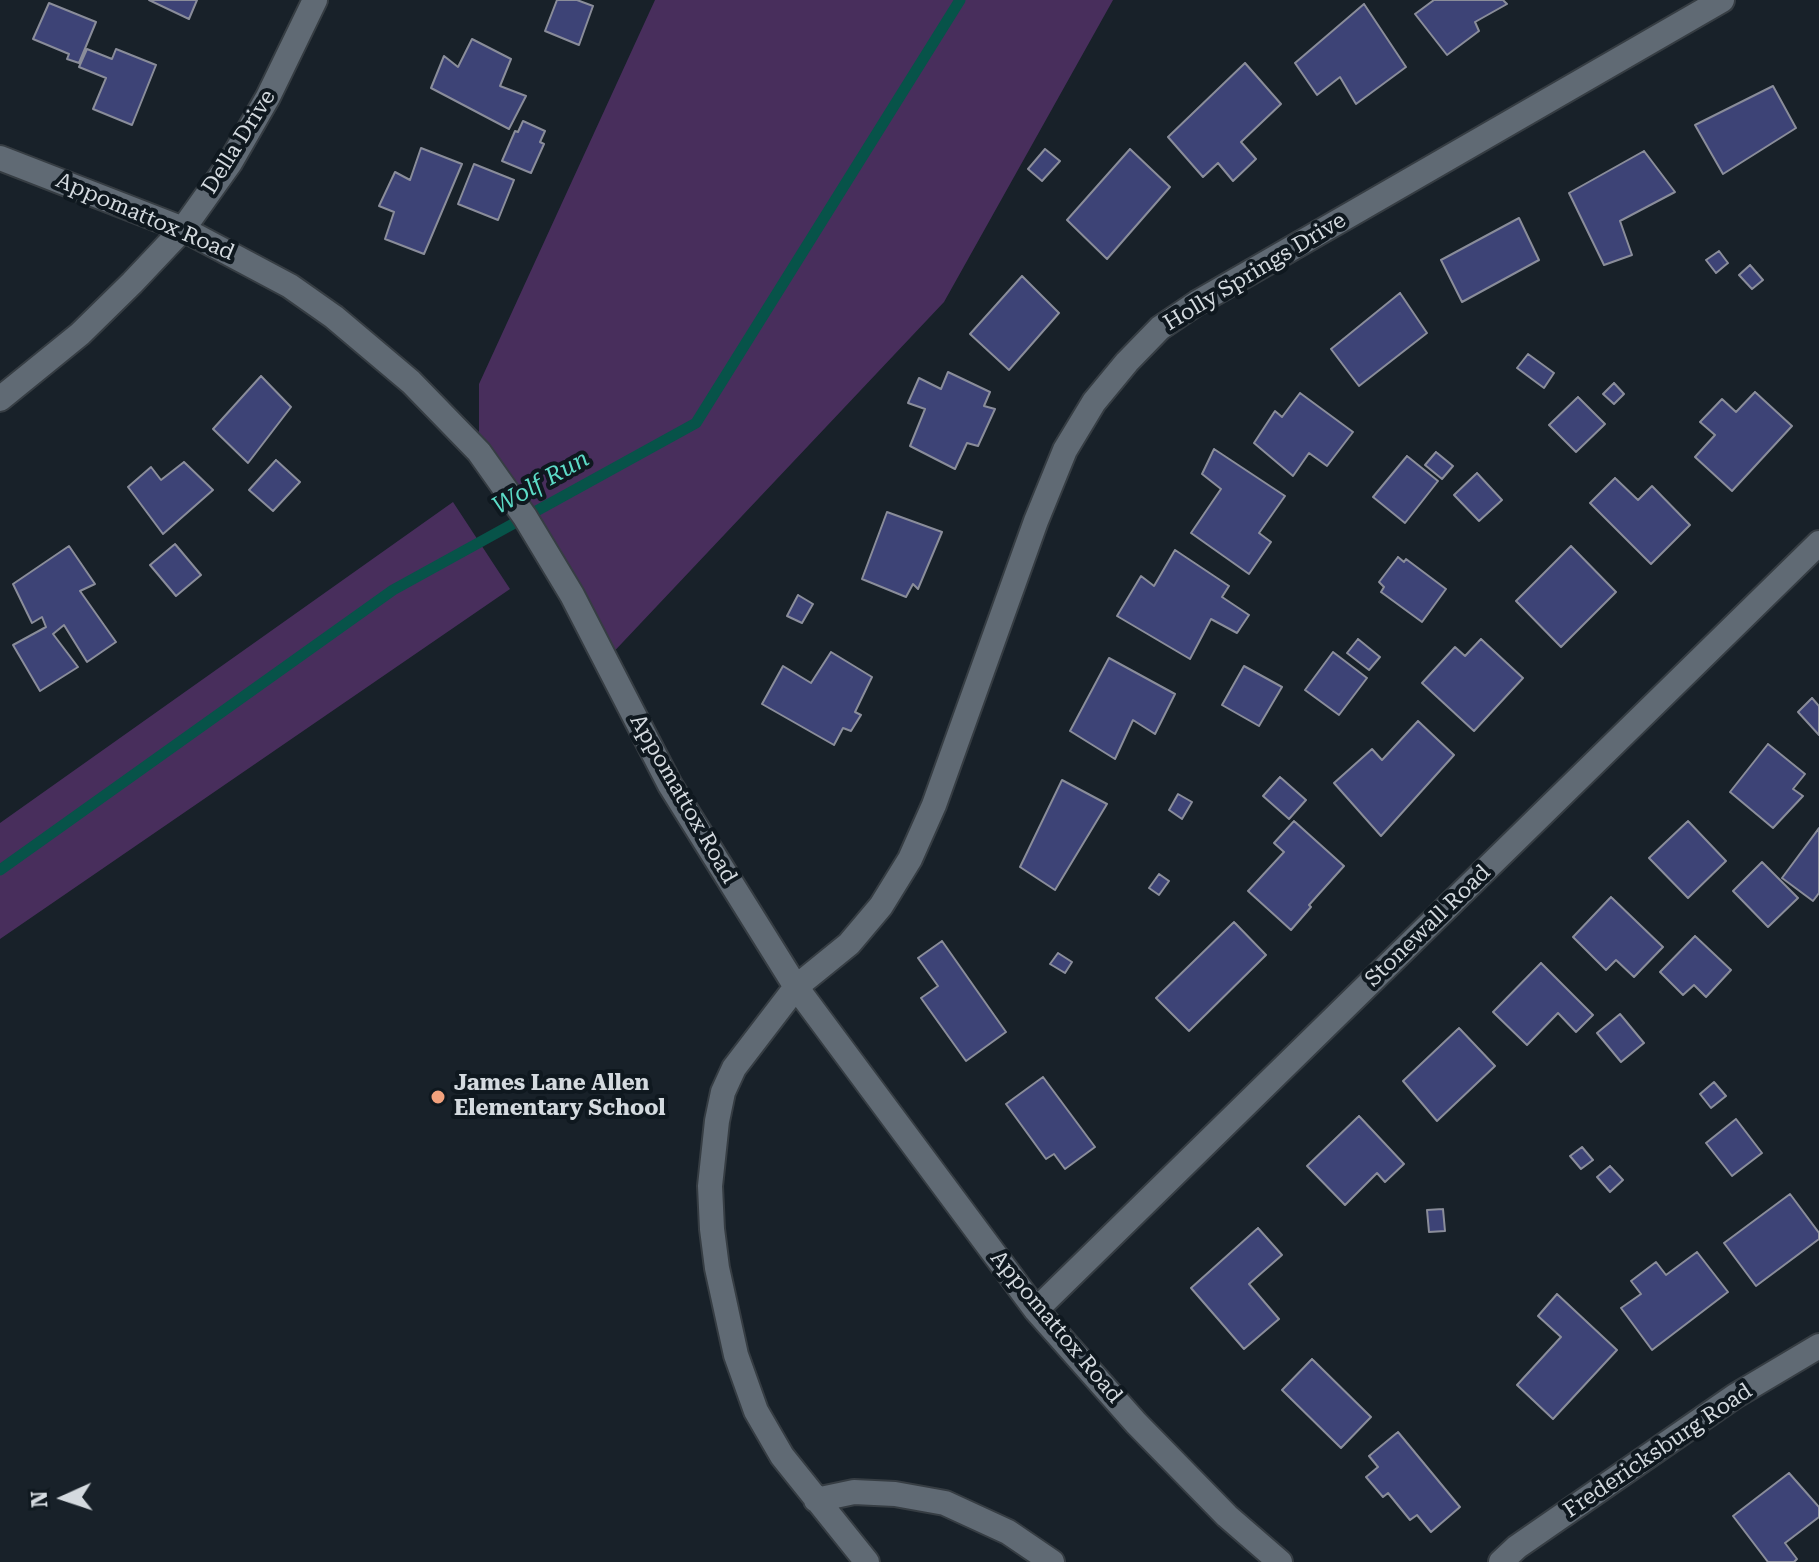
<!DOCTYPE html>
<html>
<head>
<meta charset="utf-8">
<style>
  body { margin:0 }
  #map { position:relative; width:1819px; height:1562px; overflow:hidden; background:#182129; font-family:"Roboto Serif",serif }
  canvas { display:block }
  .north { position:absolute; left:24px; top:1458px; width:80px; height:80px; -webkit-text-stroke:6px #0f181f; paint-order:stroke; rotate:267deg; font-size:22px; font-weight:700; line-height:32px; text-align:center; color:#d4dadf }
  .north::after { content:''; display:block; margin:auto; width:28px; height:36px; background:#d4dadf; clip-path:polygon(50% 0,100% 100%,50% 72%,0 100%) }
</style>
</head>
<body>
<div id="map">
<canvas width="1819" height="1562"></canvas>
<div class="north">N</div>
</div>
<script>
const c = document.querySelector('canvas').getContext('2d');
c.lineJoin = 'round';
function paint(path, color) { c.fillStyle = color; c.fill(path, 'evenodd'); }
const poly = rows => new Path2D(rows.map(r => 'M' + r).join(''));
function trace(path, color, width, dash) { c.strokeStyle = color; c.lineWidth = width; c.lineCap = dash ? 'butt' : 'round'; c.setLineDash(dash || []); c.stroke(path); }
function drawText(font, color, halo, rows, align = 'center') {
  c.font = font + ' "Roboto Serif",serif'; c.lineWidth = 8; c.setLineDash([]); c.textBaseline = 'middle'; c.strokeStyle = halo; c.fillStyle = color; for (const [text, x, y, turn = 0] of rows) {
    c.save(); c.translate(x, y); c.rotate((+turn || 0) * Math.PI / 180); c.textAlign = isNaN(turn) ? turn : align; if (halo) c.strokeText(text, 0, 0); c.fillText(text, 0, 0); c.restore();
  }
}
paint(poly([
  [655,0,1113,0,944,302,606,660,479,452,479,384],
  [453,502,510,589,0,939,0,823]
]), '#482e5c');
trace(poly([
  [0,870,393,590,696,423,960,0]
]), '#075349', 11);
const building = poly([
  [149,0,197,0,189,19,149,0],
  [557,0,577,0,593,6,579,45,545,31,557,0],
  [1434,0,1503,0,1507,4,1475,22,1479,31,1447,55,1415,14,1434,0],
  [49,3,96,22,79,63,67,59,69,54,33,39,49,3],
  [1364,4,1406,67,1356,104,1340,77,1317,95,1295,63,1364,4],
  [472,39,511,59,500,86,526,96,509,129,431,88,444,56,458,67,472,39],
  [87,49,112,59,116,49,156,65,132,125,93,109,106,78,79,67,87,49],
  [1245,63,1281,104,1241,142,1256,159,1233,181,1218,163,1203,177,1168,137,1245,63],
  [1773,86,1796,128,1723,174,1695,125,1773,86],
  [523,121,545,131,540,142,544,144,531,173,502,161,515,131,518,132,523,121],
  [421,148,462,164,424,254,385,239,394,212,379,206,395,172,410,180,421,148],
  [1045,149,1060,161,1042,181,1028,169,1045,149],
  [1130,149,1170,187,1107,259,1067,220,1130,149],
  [1644,151,1675,192,1620,221,1632,255,1604,265,1569,193,1644,151],
  [474,164,514,180,498,220,458,204,474,164],
  [1519,218,1539,260,1462,302,1441,260,1519,218],
  [1719,251,1728,263,1716,273,1706,260,1719,251],
  [1750,265,1763,280,1752,289,1739,275,1750,265],
  [1022,276,1059,313,1009,370,970,334,1022,276],
  [1400,293,1427,333,1359,386,1331,349,1400,293],
  [1528,354,1554,373,1544,388,1517,368,1528,354],
  [948,372,990,392,984,406,995,409,978,446,967,443,955,469,910,446,925,409,908,403,919,378,941,389,948,372],
  [261,376,291,407,248,463,213,429,261,376],
  [1614,383,1624,394,1614,404,1603,394,1614,383],
  [1755,392,1792,426,1732,491,1695,457,1715,435,1700,422,1722,399,1736,412,1755,392],
  [1300,393,1353,432,1327,466,1309,453,1293,476,1254,443,1275,411,1282,417,1300,393],
  [1578,397,1605,424,1576,452,1549,425,1578,397],
  [1214,449,1285,496,1259,533,1271,542,1249,574,1191,533,1221,489,1202,474,1214,449],
  [1436,452,1453,466,1442,479,1425,465,1436,452],
  [1407,456,1438,481,1405,523,1373,497,1407,456],
  [276,460,300,482,273,511,249,490,276,460],
  [184,462,213,490,163,534,128,487,151,467,161,480,184,462],
  [1477,473,1502,500,1479,521,1454,495,1477,473],
  [1615,478,1638,500,1652,486,1690,525,1651,564,1590,503,1615,478],
  [887,512,942,532,918,589,913,584,906,597,862,579,887,512],
  [175,544,201,575,176,596,150,565,175,544],
  [69,546,95,584,80,591,116,642,87,662,64,625,53,634,78,667,40,691,13,645,46,627,42,617,32,623,13,584,69,546],
  [1571,546,1616,592,1561,647,1516,601,1571,546],
  [1175,550,1229,586,1222,597,1249,615,1237,633,1211,619,1190,659,1117,616,1141,576,1154,586,1175,550],
  [1398,557,1404,562,1406,559,1446,589,1422,622,1381,592,1384,587,1379,582,1398,557],
  [798,595,813,604,802,623,787,616,798,595],
  [1358,639,1380,657,1369,670,1347,653,1358,639],
  [1481,639,1523,678,1474,731,1422,683,1455,647,1465,656,1481,639],
  [831,652,872,677,855,712,861,715,851,731,843,728,834,745,762,704,783,666,811,683,831,652],
  [1333,652,1367,678,1339,715,1305,690,1333,652],
  [1109,658,1175,694,1155,734,1133,720,1115,759,1070,731,1109,658],
  [1244,666,1282,687,1259,726,1222,705,1244,666],
  [1812,698,1819,706,1819,735,1798,712,1812,698],
  [1418,721,1454,755,1381,836,1334,783,1372,749,1382,760,1418,721],
  [1768,744,1805,774,1793,789,1803,796,1773,828,1730,792,1768,744],
  [1280,777,1306,800,1289,819,1263,796,1280,777],
  [1062,780,1107,804,1055,890,1020,867,1062,780],
  [1178,794,1192,802,1182,819,1169,810,1178,794],
  [1294,821,1344,866,1309,905,1311,907,1291,930,1248,891,1284,852,1274,843,1294,821],
  [1688,821,1726,861,1688,898,1649,858,1688,821],
  [1819,828,1819,893,1813,901,1782,878,1819,828],
  [1762,862,1798,898,1768,927,1733,891,1762,862],
  [1159,874,1169,881,1159,895,1149,888,1159,874],
  [1611,897,1663,947,1634,977,1616,960,1606,970,1573,937,1611,897],
  [1234,922,1266,955,1189,1031,1156,998,1234,922],
  [1695,936,1731,970,1706,997,1694,985,1683,995,1660,972,1695,936],
  [942,941,1006,1032,966,1061,921,998,938,986,918,958,942,941],
  [1058,953,1072,962,1065,973,1050,964,1058,953],
  [1541,963,1593,1015,1576,1032,1558,1013,1527,1045,1493,1012,1541,963],
  [1620,1014,1644,1043,1621,1062,1597,1033,1620,1014],
  [1459,1028,1495,1066,1437,1121,1403,1081,1459,1028],
  [1043,1077,1095,1147,1065,1169,1054,1154,1046,1159,1006,1104,1043,1077],
  [1714,1082,1726,1096,1711,1108,1700,1094,1714,1082],
  [1359,1116,1404,1164,1385,1182,1377,1173,1345,1205,1307,1166,1359,1116],
  [1736,1119,1762,1153,1732,1176,1706,1143,1736,1119],
  [1582,1147,1593,1160,1581,1169,1570,1156,1582,1147],
  [1610,1166,1623,1180,1610,1192,1597,1177,1610,1166],
  [1790,1194,1819,1233,1819,1239,1756,1286,1724,1243,1790,1194],
  [1443,1209,1445,1231,1429,1232,1427,1210,1443,1209],
  [1258,1228,1282,1255,1249,1284,1279,1319,1244,1349,1191,1288,1258,1228],
  [1697,1252,1728,1292,1652,1350,1621,1308,1641,1294,1631,1281,1656,1262,1666,1275,1697,1252],
  [1557,1294,1617,1350,1553,1419,1517,1385,1561,1337,1538,1316,1557,1294],
  [1312,1359,1371,1417,1341,1448,1282,1390,1312,1359],
  [1398,1432,1460,1507,1431,1532,1417,1515,1410,1520,1388,1493,1383,1497,1366,1477,1378,1467,1369,1456,1398,1432],
  [1789,1473,1819,1507,1819,1517,1785,1543,1797,1559,1794,1562,1768,1562,1733,1516,1789,1473]
]);
paint(building, '#3d4376');
trace(building, '#8a8d9a', 2);
const minor = poly([
  [0,158,183,229,290,286,334,317,411,382,479,452,525,517,572,595,670,785,796,987,1036,1310,1136,1423,1227,1516,1280,1562],
  [0,399,80,334,132,283,183,229,230,163,268,97,315,0],
  [1036,1310,1819,543],
  [816,1500,854,1492,895,1494,945,1503,1008,1532,1052,1562],
  [867,1562,782,1456,756,1411,736,1355,717,1268,712,1229,710,1186,717,1121,723,1092,734,1068,796,987,849,944,881,906,910,859,934,805,1036,521,1065,450,1094,402,1127,362,1160,328,1197,303,1722,0],
  [1501,1562,1517,1547,1735,1396,1819,1346]
]);
trace(minor, '#363d43', 28);
trace(minor, '#606a74', 24);
for (const [x, y, r, color] of [
  [438,1097,8,"#f1a17d"]
]) { const dot = new Path2D(); dot.arc(x, y, r, 0, 2 * Math.PI); c.fillStyle = color; c.fill(dot); trace(dot, '#0f181f', 3); }
drawText('22px', '#d4dadf', '#0f181f', [
  ["Della Drive",239,142,-58],
  ["Appomattox Road",145,217,23],
  ["Holly Springs Drive",1255,272,-31],
  ["Appomattox Road",683,799,60],
  ["Stonewall Road",1428,926,-44],
  ["Appomattox Road",1056,1327,50],
  ["Fredericksburg Road",1658,1451,-34]
]);
drawText('bold 22px', '#d4dadf', '#0f181f', [
  ["James Lane Allen",454,1084],
  ["Elementary School",454,1109]
], 'left');
drawText('italic 24px', '#5cdbc7', '#0f181f', [
  ["Wolf Run",541,483,-29]
]);
</script>
</body>
</html>
